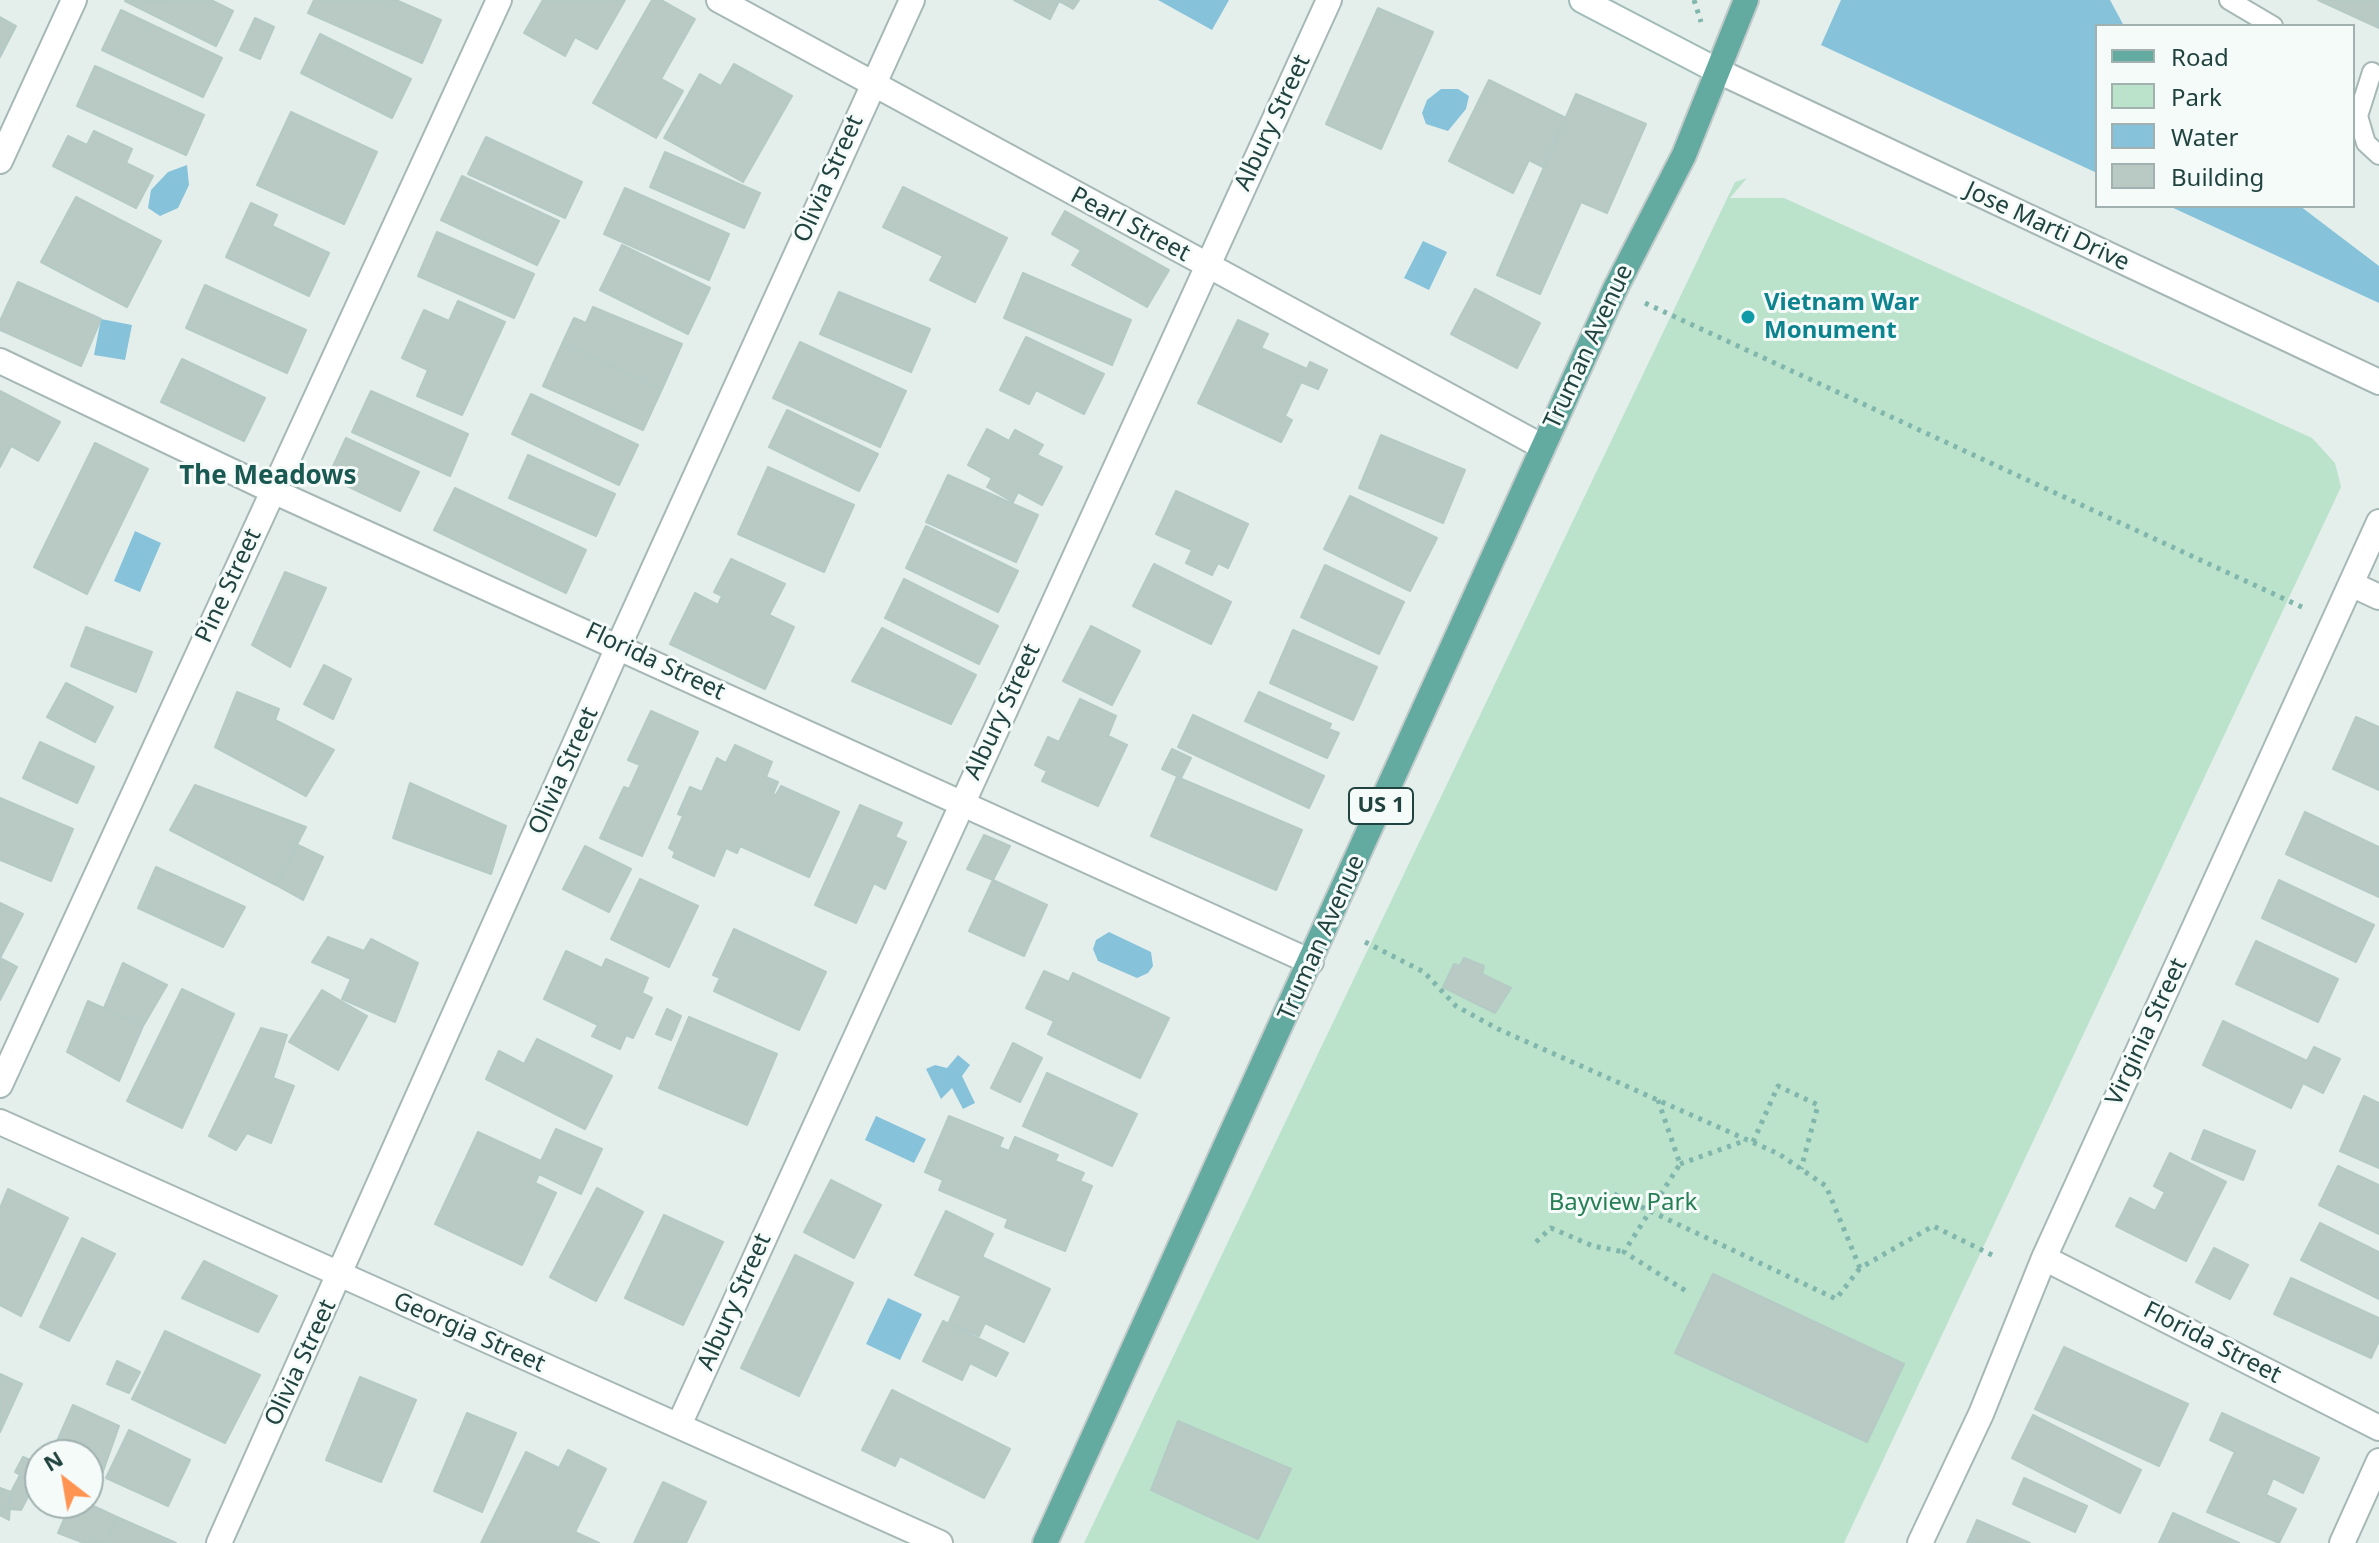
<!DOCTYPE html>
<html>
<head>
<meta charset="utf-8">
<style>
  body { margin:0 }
  #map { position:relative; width:2379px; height:1543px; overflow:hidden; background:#e4efec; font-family:"Noto Sans",sans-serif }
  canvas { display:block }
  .legend { position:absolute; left:2095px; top:24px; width:260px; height:184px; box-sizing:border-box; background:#f5fbf9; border:2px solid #a0b1af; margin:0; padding:10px 14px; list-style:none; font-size:24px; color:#21433f }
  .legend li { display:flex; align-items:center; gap:16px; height:40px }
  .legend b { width:40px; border:2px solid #a0b1af }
  .north { position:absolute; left:24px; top:1439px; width:80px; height:80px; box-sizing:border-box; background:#f5fbf9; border:2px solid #a0b1af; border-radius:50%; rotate:329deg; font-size:22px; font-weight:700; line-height:32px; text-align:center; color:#21433f }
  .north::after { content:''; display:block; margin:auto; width:28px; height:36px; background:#ff9452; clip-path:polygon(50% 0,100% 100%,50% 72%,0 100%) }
</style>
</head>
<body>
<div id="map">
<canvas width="2379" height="1543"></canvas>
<ul class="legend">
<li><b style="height:10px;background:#63aaa1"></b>Road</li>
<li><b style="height:22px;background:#bbe2cb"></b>Park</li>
<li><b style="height:22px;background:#86c2da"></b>Water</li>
<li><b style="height:22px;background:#b9cac5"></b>Building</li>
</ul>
<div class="north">N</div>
</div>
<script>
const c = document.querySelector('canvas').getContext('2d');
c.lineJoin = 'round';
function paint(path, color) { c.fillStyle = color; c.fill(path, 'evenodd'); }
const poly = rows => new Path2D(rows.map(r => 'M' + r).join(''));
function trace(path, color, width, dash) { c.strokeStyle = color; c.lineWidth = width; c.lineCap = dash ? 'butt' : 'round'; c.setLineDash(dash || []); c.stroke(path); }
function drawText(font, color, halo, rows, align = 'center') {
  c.font = font + ' "Noto Sans",sans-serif'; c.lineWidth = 6; c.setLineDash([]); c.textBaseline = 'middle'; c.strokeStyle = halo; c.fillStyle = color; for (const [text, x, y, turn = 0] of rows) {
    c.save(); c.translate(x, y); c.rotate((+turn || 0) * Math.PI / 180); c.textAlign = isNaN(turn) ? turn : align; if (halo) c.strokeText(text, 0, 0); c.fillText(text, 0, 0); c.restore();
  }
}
paint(poly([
  [1747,178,1730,198,1784,198,2312,438,2335,463,2341,487,1844,1543,1084,1543,1735,182]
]), '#bbe2cb');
paint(poly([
  [1158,0,1229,0,1212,30],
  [1841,0,2110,0,2124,26,2097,26,2097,173,1821,45],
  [1441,89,1458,89,1469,96,1466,109,1448,131,1426,124,1422,113,1427,100],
  [187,165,189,185,178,208,160,216,148,208,151,190,168,172],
  [2169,206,2300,206,2379,266,2379,303],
  [1423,241,1447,252,1429,290,1404,278],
  [101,319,132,325,125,360,94,355],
  [135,531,161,543,140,592,114,581],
  [1109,932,1151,952,1153,966,1148,973,1137,978,1098,961,1093,949,1096,940],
  [958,1055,970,1065,962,1076,975,1103,963,1109,952,1088,941,1099,926,1069,935,1065,947,1068],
  [876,1116,926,1139,914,1163,865,1140],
  [888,1298,922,1314,900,1360,866,1344]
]), '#86c2da');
const building = poly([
  [211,0,233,11,216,46,125,1,211,0],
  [314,0,396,0,441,20,422,63,308,13,314,0],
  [543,0,625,0,597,49,575,37,565,56,524,33,543,0],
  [652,0,661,0,695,19,661,79,683,91,656,138,593,103,652,0],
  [1014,0,1079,0,1073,9,1059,1,1050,19,1014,0],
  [2318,0,2379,0,2379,28,2318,0],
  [1378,8,1433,32,1381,149,1326,124,1378,8],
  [121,10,222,58,203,97,102,50,121,10],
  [0,17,16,26,0,57,0,17],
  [255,18,274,27,260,59,240,50,255,18],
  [320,34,411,79,392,118,301,73,320,34],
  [734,64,792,96,743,182,664,138,700,74,721,86,734,64],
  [95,66,204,115,186,155,77,106,95,66],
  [1489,80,1566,118,1543,167,1529,160,1513,193,1449,161,1489,80],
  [1576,94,1646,124,1607,213,1581,202,1540,294,1497,275,1576,94],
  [291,112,377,152,344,224,257,185,291,112],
  [94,131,132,149,126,163,153,176,136,208,53,166,68,136,87,145,94,131],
  [486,137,582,182,565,218,468,174,486,137],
  [665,152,760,193,744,228,650,187,665,152],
  [462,176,559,221,537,265,441,220,462,176],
  [903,187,1007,238,975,302,930,280,943,256,883,227,903,187],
  [625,188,729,234,709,280,604,234,625,188],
  [76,197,161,241,127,307,41,262,76,197],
  [251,203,277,215,272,226,329,253,309,296,226,257,251,203],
  [1065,211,1169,270,1147,307,1072,265,1081,250,1052,234,1065,211],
  [437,232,534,274,514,318,418,276,437,232],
  [622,245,710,288,688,334,600,290,622,245],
  [1023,273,1131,320,1112,365,1004,318,1023,273],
  [18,282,101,319,81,366,0,330,0,321,18,282],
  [205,285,306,330,287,373,186,328,205,285],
  [1475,289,1540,323,1517,368,1451,334,1475,289],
  [839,292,930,329,911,372,820,334,839,292],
  [458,301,505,322,462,415,417,396,428,370,402,358,424,310,449,321,458,301],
  [593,307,682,344,662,389,562,344,574,318,586,323,593,307],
  [1238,320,1268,334,1261,348,1307,369,1310,362,1327,370,1318,389,1301,382,1285,416,1292,420,1281,442,1198,403,1238,320],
  [1026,337,1104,374,1084,414,1036,390,1029,404,1000,390,1026,337],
  [800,342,906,391,880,447,773,398,800,342],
  [562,344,662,389,643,430,543,386,562,344],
  [182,359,265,398,244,441,161,402,182,359],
  [0,391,60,422,38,461,11,446,0,467,0,391],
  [371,391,468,434,450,476,352,432,371,391],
  [531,394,638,445,619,485,512,434,531,394],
  [787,410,878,454,859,491,769,447,787,410],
  [987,429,1009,441,1015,430,1043,445,1037,455,1062,467,1042,505,1018,492,1013,502,987,487,992,478,968,465,987,429],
  [1381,435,1465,470,1443,523,1359,488,1381,435],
  [346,438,419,472,400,511,328,477,346,438],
  [95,443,148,469,87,594,34,567,95,443],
  [528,455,615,494,596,536,509,498,528,455],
  [768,467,854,505,824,572,738,534,768,467],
  [948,475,1038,515,1016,562,926,522,948,475],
  [455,488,586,550,566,593,434,530,455,488],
  [1176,491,1248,524,1228,568,1218,563,1212,575,1186,563,1192,550,1156,534,1176,491],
  [1350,496,1437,538,1410,591,1324,549,1350,496],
  [926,526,1018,571,998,612,906,568,926,526],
  [731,559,785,584,769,615,794,627,765,689,670,644,695,593,718,605,722,596,714,592,731,559],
  [1154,564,1231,602,1211,644,1133,606,1154,564],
  [1325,565,1404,602,1379,654,1301,617,1325,565],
  [285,572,326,588,290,667,252,645,285,572],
  [904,579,998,626,979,664,885,618,904,579],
  [1091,626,1140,651,1112,705,1063,681,1091,626],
  [86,627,152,652,136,692,71,666,86,627],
  [882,628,976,675,951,724,852,681,882,628],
  [1293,630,1377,667,1353,720,1270,683,1293,630],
  [324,665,351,679,333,719,304,704,324,665],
  [66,683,113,707,95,742,47,717,66,683],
  [237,692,279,709,275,720,334,750,306,796,215,747,237,692],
  [1259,692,1331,724,1329,729,1339,733,1327,758,1245,721,1259,692],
  [1080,699,1116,716,1108,736,1127,745,1098,806,1042,781,1047,771,1035,765,1048,737,1059,742,1080,699],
  [651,711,698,732,642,856,600,838,624,787,629,789,640,765,628,760,651,711],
  [1193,715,1324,776,1309,808,1178,747,1193,715],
  [2356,717,2379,727,2379,790,2333,769,2356,717],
  [40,742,94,767,77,803,23,778,40,742],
  [735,745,772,762,766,777,778,782,773,794,776,795,781,786,839,812,809,877,740,846,737,853,726,848,714,876,673,857,675,852,669,848,683,816,678,814,690,787,702,792,717,758,726,763,735,745],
  [1172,749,1191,758,1181,778,1162,769,1172,749],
  [1177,777,1302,830,1276,890,1151,836,1177,777],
  [410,783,506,826,491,874,393,838,410,783],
  [195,785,306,827,276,885,170,830,195,785],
  [0,798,73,829,51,881,0,860,0,798],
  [860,805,902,823,895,837,906,842,885,889,874,883,856,923,815,905,860,805],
  [2305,812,2379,847,2379,897,2286,854,2305,812],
  [984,835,1010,846,993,880,967,869,984,835],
  [298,845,323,857,303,900,276,885,298,845],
  [585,846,631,869,609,912,563,889,585,846],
  [156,867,245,907,223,947,138,908,156,867],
  [640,879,698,906,669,967,611,939,640,879],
  [993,880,1047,905,1024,956,969,931,993,880],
  [2279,880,2374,925,2356,962,2262,918,2279,880],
  [0,903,23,914,0,958,17,967,0,1000,0,903],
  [734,929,826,972,799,1030,714,991,720,978,713,975,734,929],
  [328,937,364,951,371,939,418,963,395,1022,342,999,351,979,312,962,328,937],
  [2256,941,2338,979,2318,1022,2236,984,2256,941],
  [566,951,602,968,606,959,648,978,642,993,652,998,633,1038,626,1035,620,1049,592,1036,598,1025,544,999,566,951],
  [1464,958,1484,966,1482,974,1511,988,1495,1013,1443,987,1454,964,1460,966,1464,958],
  [123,963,167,985,143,1026,104,1008,123,963],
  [1044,971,1069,982,1073,973,1169,1018,1140,1078,1048,1034,1054,1021,1026,1008,1044,971],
  [182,989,234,1014,182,1128,127,1101,182,989],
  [322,990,367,1016,338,1070,289,1042,322,990],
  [88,1001,143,1026,119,1081,67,1052,88,1001],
  [667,1009,681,1016,671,1040,656,1034,667,1009],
  [689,1017,777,1054,747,1125,659,1088,689,1017],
  [2223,1021,2307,1061,2314,1047,2340,1059,2323,1093,2303,1083,2291,1108,2203,1065,2223,1021],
  [261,1028,287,1035,273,1078,294,1086,271,1143,247,1133,236,1150,209,1136,261,1028],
  [537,1039,612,1076,585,1129,486,1079,499,1051,524,1064,537,1039],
  [1013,1043,1042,1058,1020,1102,991,1088,1013,1043],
  [1047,1073,1137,1114,1112,1166,1023,1126,1047,1073],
  [2364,1096,2379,1103,2379,1168,2340,1151,2364,1096],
  [949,1116,1003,1138,999,1147,1009,1151,1015,1137,1058,1155,1055,1161,1084,1173,1080,1181,1092,1186,1065,1251,1005,1227,1008,1219,939,1190,943,1180,925,1172,949,1116],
  [556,1129,602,1149,581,1194,539,1174,535,1183,556,1193,522,1265,435,1224,478,1132,541,1161,556,1129],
  [2204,1130,2255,1151,2243,1180,2192,1159,2204,1130],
  [2170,1153,2226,1182,2186,1261,2116,1226,2130,1198,2155,1211,2165,1192,2154,1186,2170,1153],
  [2338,1166,2379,1185,2379,1234,2319,1205,2338,1166],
  [831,1180,881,1205,854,1258,804,1232,831,1180],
  [597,1188,643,1212,596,1301,550,1277,597,1188],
  [8,1189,68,1218,21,1316,0,1305,0,1208,8,1189],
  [946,1211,993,1234,982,1257,1050,1289,1024,1342,985,1323,979,1336,949,1322,961,1296,915,1275,946,1211],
  [664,1215,723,1242,683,1325,625,1298,664,1215],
  [2320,1223,2379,1252,2379,1299,2301,1260,2320,1223],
  [82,1238,115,1254,69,1341,40,1327,82,1238],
  [2214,1248,2248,1265,2230,1299,2196,1282,2214,1248],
  [795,1255,853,1283,799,1396,741,1368,795,1255],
  [204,1261,277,1296,258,1332,182,1298,204,1261],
  [1713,1274,1904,1364,1867,1442,1675,1353,1713,1274],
  [2291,1278,2379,1318,2379,1341,2371,1358,2274,1314,2291,1278],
  [943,1321,1008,1353,996,1376,970,1363,962,1380,923,1361,943,1321],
  [165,1331,260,1375,225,1443,132,1399,165,1331],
  [2064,1347,2188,1404,2159,1466,2035,1409,2064,1347],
  [117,1361,140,1372,129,1393,107,1384,117,1361],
  [0,1374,22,1384,0,1432,0,1374],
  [360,1377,416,1400,381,1482,326,1460,360,1377],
  [892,1390,1010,1449,984,1498,900,1456,895,1466,862,1450,892,1390],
  [73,1405,119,1426,101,1477,88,1472,88,1455,51,1455,73,1405],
  [467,1413,516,1433,482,1512,434,1491,467,1413],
  [2222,1413,2319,1458,2303,1493,2273,1478,2266,1495,2296,1509,2279,1543,2207,1512,2235,1452,2210,1440,2222,1413],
  [2033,1415,2141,1470,2120,1513,2012,1458,2033,1415],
  [1178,1421,1291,1469,1258,1539,1151,1490,1178,1421],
  [129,1430,190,1460,168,1506,106,1478,129,1430],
  [568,1450,606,1469,575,1532,599,1543,481,1543,526,1452,559,1468,568,1450],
  [23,1457,40,1464,40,1474,21,1510,10,1509,11,1492,20,1475,15,1472,23,1457],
  [2024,1478,2087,1506,2075,1532,2013,1504,2024,1478],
  [663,1482,706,1502,686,1543,634,1543,663,1482],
  [0,1488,11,1492,9,1520,0,1515,0,1488],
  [71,1503,87,1503,117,1517,106,1543,84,1543,58,1533,71,1503],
  [2173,1513,2239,1543,2159,1543,2173,1513],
  [117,1517,176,1543,106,1543,117,1517],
  [1977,1520,2030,1543,1967,1543,1977,1520]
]);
paint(building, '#b9cac5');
trace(building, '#b5cac4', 2);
const lane = poly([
  [2229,0,2273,26],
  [2372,72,2358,116,2366,143,2379,155]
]);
const street = poly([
  [719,0,1543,447],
  [1716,70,2379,382],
  [0,161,74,0],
  [0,361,273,491,1311,962],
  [2351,584,2379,597],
  [0,1085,499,0],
  [0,1122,940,1543],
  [2044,1258,2379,1428],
  [679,1425,1329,0],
  [219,1543,619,645,912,0],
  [1920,1543,1981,1414,2044,1258,2379,522],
  [2342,1543,2379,1461]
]);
const secondary = poly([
  [1582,0,1716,70]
]);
const primary = poly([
  [1045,1543,1615,289,1684,155,1746,0]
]);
trace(lane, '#a6b8b5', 22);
trace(street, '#a6b8b5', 28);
trace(secondary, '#a1bcb7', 28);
trace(primary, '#c1cac9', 28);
trace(poly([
  [1694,0,1701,22],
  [1645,303,2304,608],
  [1365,942,1424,972,1456,1006,1498,1029,1779,1154,1826,1186,1860,1268,1933,1226,1994,1256],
  [1658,1100,1680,1164,1624,1252,1686,1291],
  [1753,1142,1778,1086,1818,1105,1801,1169],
  [1680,1164,1747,1140],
  [1614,1194,1836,1299,1860,1268],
  [1536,1242,1551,1228,1593,1246,1624,1252]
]), '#81b6ad', 5, [4, 6]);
trace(lane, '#fff', 18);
trace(street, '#fff', 24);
trace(secondary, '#fff', 24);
trace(primary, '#63aaa1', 24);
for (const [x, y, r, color] of [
  [1748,317,8,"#0f9aa8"]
]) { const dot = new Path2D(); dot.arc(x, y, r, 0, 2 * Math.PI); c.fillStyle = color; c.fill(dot); trace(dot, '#f5fbf9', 3); }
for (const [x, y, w] of [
  [1381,806,64]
]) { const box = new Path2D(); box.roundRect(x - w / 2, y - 18, w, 36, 6); c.fillStyle = '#f5fbf9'; c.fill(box); trace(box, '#21433f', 2); }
drawText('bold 22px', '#21433f', null, [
  ["US 1",1381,806]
]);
drawText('24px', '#21433f', '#f5fbf9', [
  ["Albury Street",1273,123,-65],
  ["Olivia Street",829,179,-66],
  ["Pearl Street",1130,225,28],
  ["Jose Marti Drive",2047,227,25],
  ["Truman Avenue",1589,347,-65],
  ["Pine Street",229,586,-65],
  ["Florida Street",655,662,25],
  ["Albury Street",1003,712,-65],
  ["Olivia Street",564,771,-66],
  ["Truman Avenue",1322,938,-66],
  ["Virginia Street",2147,1032,-65],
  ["Albury Street",735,1302,-66],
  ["Georgia Street",469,1333,24],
  ["Florida Street",2212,1343,27],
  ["Olivia Street",301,1363,-65]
]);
drawText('bold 24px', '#0d838f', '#f5fbf9', [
  ["Vietnam War",1764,303],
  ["Monument",1764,331]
], 'left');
drawText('24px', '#267f55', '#f5fbf9', [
  ["Bayview Park",1623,1203]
]);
drawText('bold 26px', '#1a5852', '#f5fbf9', [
  ["The Meadows",268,477]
]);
</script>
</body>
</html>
